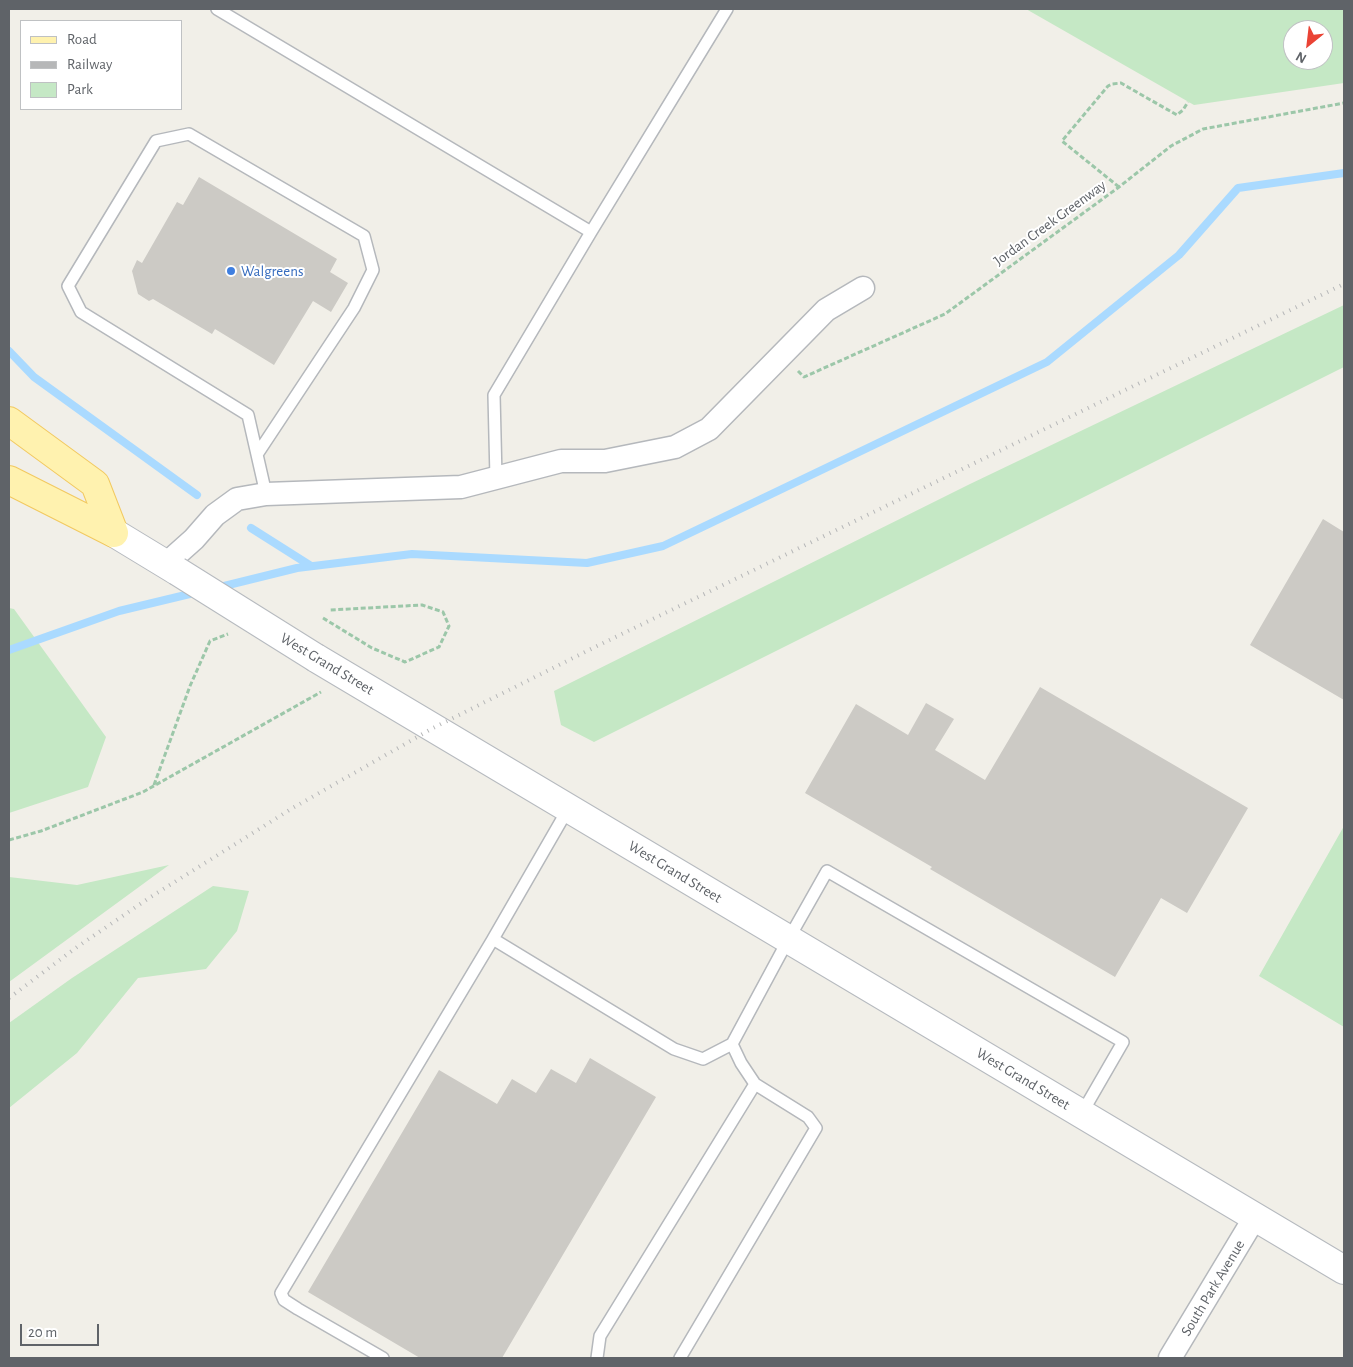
<!DOCTYPE html>
<html>
<head>
<meta charset="utf-8">
<style>
  body { margin:0 }
  #map { position:relative; width:1353px; height:1367px; overflow:hidden; background:#f1efe8; font-family:"Alegreya Sans",sans-serif }
  canvas { display:block }
  .frame { position:absolute; inset:0; border:10px solid #5f6368; pointer-events:none }
  .legend { position:absolute; left:20px; top:20px; width:162px; height:90px; box-sizing:border-box; background:#fff; border:1px solid #bfc1c3; margin:0; padding:6px 9px; list-style:none; font-size:15px; color:#5f6368 }
  .legend li { display:flex; align-items:center; gap:10px; height:25px }
  .legend b { width:25px; border:1px solid #bfc1c3 }
  .north { position:absolute; left:1283px; top:20px; width:50px; height:50px; box-sizing:border-box; background:#fff; border:1px solid #bfc1c3; border-radius:50%; rotate:209deg; font-size:14px; font-weight:700; line-height:20px; text-align:center; color:#5f6368 }
  .north::after { content:''; display:block; margin:auto; width:18px; height:22px; background:#ea4335; clip-path:polygon(50% 0,100% 100%,50% 72%,0 100%) }
  .scale { position:absolute; left:20px; top:1324px; width:79px; height:22px; box-sizing:border-box; border:2px solid #5f6368; border-top:0; padding-left:6px; font-size:15px; line-height:18px; white-space:nowrap; color:#5f6368; -webkit-text-stroke:4px #fff; paint-order:stroke }
</style>
</head>
<body>
<div id="map">
<canvas width="1353" height="1367"></canvas>
<div class="frame"></div>
<ul class="legend">
<li><b style="height:6px;background:#fff2af"></b>Road</li>
<li><b style="height:6px;background:#b6b7b8"></b>Railway</li>
<li><b style="height:14px;background:#c5e8c5"></b>Park</li>
</ul>
<div class="north">N</div>
<div class="scale">20 m</div>
</div>
<script>
const c = document.querySelector('canvas').getContext('2d');
c.lineJoin = 'round';
function paint(path, color) { c.fillStyle = color; c.fill(path, 'evenodd'); }
const poly = rows => new Path2D(rows.map(r => 'M' + r).join(''));
function trace(path, color, width, dash) { c.strokeStyle = color; c.lineWidth = width; c.lineCap = dash ? 'butt' : 'round'; c.setLineDash(dash || []); c.stroke(path); }
function drawText(font, color, halo, rows, align = 'center') {
  c.font = font + ' "Alegreya Sans",sans-serif'; c.lineWidth = 4; c.setLineDash([]); c.textBaseline = 'middle'; c.strokeStyle = halo; c.fillStyle = color; for (const [text, x, y, turn = 0] of rows) {
    c.save(); c.translate(x, y); c.rotate((+turn || 0) * Math.PI / 180); c.textAlign = isNaN(turn) ? turn : align; if (halo) c.strokeText(text, 0, 0); c.fillText(text, 0, 0); c.restore();
  }
}
paint(poly([
  [1026,9,1344,9,1344,83,1194,105],
  [1293,30,1323,30,1323,60,1293,60],
  [1344,305,1344,367,594,742,561,725,554,691,970,484],
  [9,608,14,609,106,737,88,787,9,813],
  [1344,826,1344,1027,1259,976],
  [169,865,9,982,9,877,77,885],
  [213,886,249,891,237,931,206,969,138,978,77,1053,9,1108,9,1023,72,978]
]), '#c5e8c5');
trace(poly([
  [9,351,34,377,197,495],
  [251,528,311,566],
  [216,588,297,568,412,554,587,563,663,546,1047,362,1179,255,1238,188,1344,173],
  [9,650,119,611,198,592]
]), '#aadaff', 8);
paint(poly([
  [199,177,337,259,330,272,348,283,331,312,313,301,274,365,215,329,212,334,153,299,149,301,138,294,132,271,137,260,142,263,177,202,183,205],
  [1323,519,1344,532,1344,700,1250,645],
  [1040,687,1248,808,1187,913,1161,898,1115,977,930,869,932,867,805,793,856,704,908,735,926,703,954,719,935,750,985,780],
  [590,1058,656,1097,502,1358,420,1358,308,1292,439,1070,497,1104,512,1079,536,1093,551,1069,576,1083]
]), '#cccac5');
const service = poly([
  [217,9,591,232],
  [258,453,354,308,373,270,364,236,189,134,156,141,68,286,81,312,248,415,266,494],
  [496,478,494,395,591,232,727,9],
  [568,809,493,939,674,1049,703,1059,732,1044,788,940,827,871,1123,1042,1082,1113],
  [383,1358,298,1309,284,1300,281,1293,493,939],
  [597,1358,600,1336,755,1084],
  [680,1358,816,1128,808,1117,755,1084,741,1063,732,1044]
]);
const minor = poly([
  [166,564,194,539,215,515,237,499,266,494,461,487,561,461,605,461,675,447,709,429,826,310,863,288],
  [1170,1358,1255,1217]
]);
const secondary = poly([
  [93,520,177,571],
  [316,658,1344,1270]
]);
const primary = poly([
  [9,421,95,484,114,533],
  [9,480,114,533]
]);
trace(service, '#b5b8bc', 14);
trace(minor, '#b5b8bc', 25);
trace(secondary, '#b6babf', 30);
trace(primary, '#f2c960', 30);
trace(poly([
  [1119,187,1062,141,1108,86,1112,84,1121,83,1126,86,1177,115,1183,110,1188,102],
  [798,371,804,377,945,314,1119,187,1171,146,1203,129,1344,103],
  [323,618,372,648,405,662,439,647,449,626,443,612,422,605,330,610],
  [154,785,190,686,210,641,228,634],
  [9,840,41,831,143,792,321,692]
]), '#9cc7a9', 3, [5, 2.5]);
trace(service, '#fff', 11);
trace(minor, '#fff', 22);
trace(secondary, '#fff', 28);
trace(primary, '#fff2af', 28);
trace(poly([
  [9,998,77,947,149,898,213,858,291,809,433,728,595,647,1344,284]
]), '#b6b7b8', 4, [1, 6]);
const secondaryBridge = poly([
  [177,571,316,658]
]);
trace(secondaryBridge, '#b6babf', 30, []);
trace(secondaryBridge, '#fff', 28);
for (const [x, y, r, color] of [
  [231,271,5,"#3f7fe0"]
]) { const dot = new Path2D(); dot.arc(x, y, r, 0, 2 * Math.PI); c.fillStyle = color; c.fill(dot); trace(dot, '#fff', 2); }
drawText('15px', '#5f6368', '#fff', [
  ["Jordan Creek Greenway",1050,223,-36],
  ["West Grand Street",327,664,31],
  ["West Grand Street",675,872,31],
  ["West Grand Street",1023,1079,31],
  ["South Park Avenue",1213,1288,-59]
]);
drawText('15px', '#366cbe', '#fff', [
  ["Walgreens",241,271]
], 'left');
</script>
</body>
</html>
